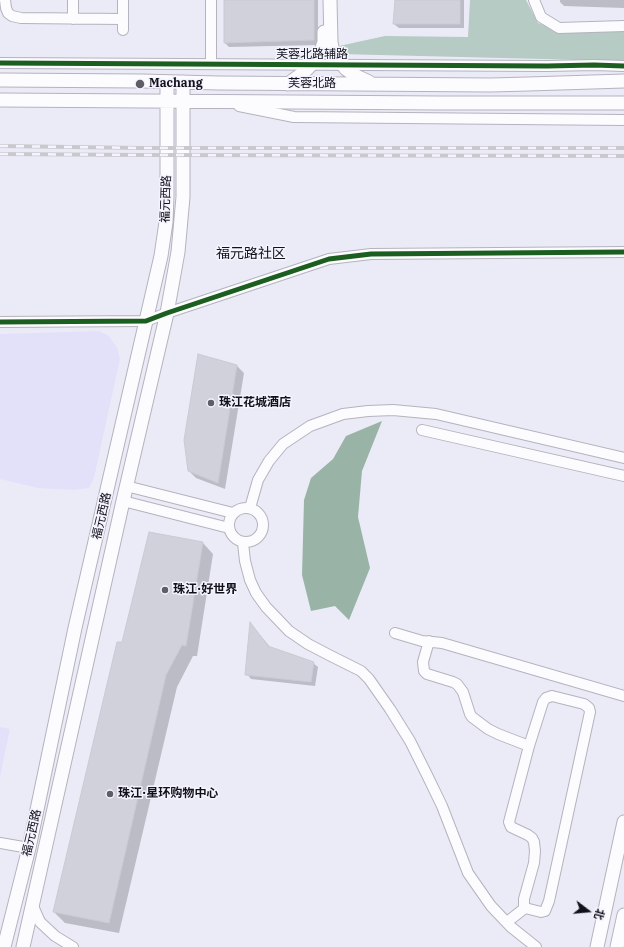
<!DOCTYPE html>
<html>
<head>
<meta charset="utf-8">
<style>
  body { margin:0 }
  #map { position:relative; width:624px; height:947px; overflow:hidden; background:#ebebf8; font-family:"IBM Plex Serif","Noto Sans SC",serif }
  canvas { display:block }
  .north { position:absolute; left:568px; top:891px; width:40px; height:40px; -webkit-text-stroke:3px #f4f4fe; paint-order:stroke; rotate:106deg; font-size:11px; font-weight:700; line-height:16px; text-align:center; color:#12111a }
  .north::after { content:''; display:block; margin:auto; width:14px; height:18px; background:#12111a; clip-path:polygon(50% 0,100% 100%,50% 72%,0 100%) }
</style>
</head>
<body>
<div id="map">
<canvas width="624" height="947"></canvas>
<div class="north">北</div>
</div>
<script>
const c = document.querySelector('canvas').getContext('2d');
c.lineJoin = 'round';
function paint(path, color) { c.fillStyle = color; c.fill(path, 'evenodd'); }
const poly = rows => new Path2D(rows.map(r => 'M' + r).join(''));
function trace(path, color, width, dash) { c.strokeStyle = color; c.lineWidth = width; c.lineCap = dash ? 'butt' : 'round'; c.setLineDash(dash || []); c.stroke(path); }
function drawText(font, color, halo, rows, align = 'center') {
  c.font = font + ' "IBM Plex Serif","Noto Sans SC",serif'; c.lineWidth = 3; c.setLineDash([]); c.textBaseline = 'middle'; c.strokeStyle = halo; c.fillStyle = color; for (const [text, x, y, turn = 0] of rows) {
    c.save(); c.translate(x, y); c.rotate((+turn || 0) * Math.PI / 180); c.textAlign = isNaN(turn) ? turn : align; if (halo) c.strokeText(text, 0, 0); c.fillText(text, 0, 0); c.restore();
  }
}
paint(poly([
  [99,331,109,336,117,348,120,359,94,478,89,488,73,490,38,488,0,479,0,334],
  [0,727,10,729,0,777]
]), '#e2e1f9');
paint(poly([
  [470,0,526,0,538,23,560,31,624,30,624,61,339,54,339,46,385,36,468,37]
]), '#b5cbc3');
paint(poly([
  [382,421,362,471,358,517,370,568,349,620,335,606,311,611,302,575,304,500,311,478,333,459,346,436]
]), '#99b4a6');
paint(poly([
  [225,0,318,0,318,45,229,47,225,43],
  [396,0,464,0,464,28,399,28,394,24],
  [560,0,624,0,624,8,564,6,560,2],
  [237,366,244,373,225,489,196,478,189,471],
  [203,543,213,554,197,656,193,656,177,687,119,933,65,923,54,912,122,643],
  [251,624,270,647,313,663,318,667,315,686,251,679,247,674]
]), '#0003');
const building = poly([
  [224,0,314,0,314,40,224,43,224,0],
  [395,0,460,0,460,24,393,24,395,0],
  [198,354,237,365,218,483,188,471,184,440,198,354],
  [149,532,203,542,186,646,182,645,166,675,109,923,53,912,117,642,122,642,149,532],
  [250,622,268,646,314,662,311,682,245,675,250,622]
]);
paint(building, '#d1d1db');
trace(building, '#cacad4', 1);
const minor = poly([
  [5,0,6,8,8,13,12,16,21,18,123,19],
  [123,0,123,30],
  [211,0,211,64],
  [534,0,541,17,559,28,624,26],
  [73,19,73,0],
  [0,63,547,66,594,65,624,66],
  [239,106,294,117,624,120],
  [0,322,146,321,167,313,329,259,371,254,624,252],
  [422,430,624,476],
  [126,486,233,513],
  [123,501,229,528],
  '229 525a17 17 0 1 1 34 0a17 17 0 1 1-34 0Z',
  [250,508,258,480,269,461,283,444,310,426,343,414,368,411,393,410,436,414,624,458],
  [243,543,245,561,250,580,256,593,266,607,289,631,308,644,329,655,361,671,369,679,390,709,410,741,427,775,442,806,468,873,491,906,511,927,536,947],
  [395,633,422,641,442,643,624,696],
  [429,641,423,662,424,671,427,674,453,682,457,684,463,692,470,714,472,717,488,729,498,734,529,746],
  [552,696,584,704,589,708,590,712,549,901,545,911,541,912,525,908,524,905,524,899,534,863,535,851,534,842,532,838,528,835,511,827,509,822,529,746,543,702,546,698,552,696],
  [0,843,29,848],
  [33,906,40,922,55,936,73,947],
  [507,922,525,908]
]);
const major = poly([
  [330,0,331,42,333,52,346,69,356,76,369,82],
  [0,80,142,81,218,83,491,85,528,84,624,81],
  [288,84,303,73,313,63,320,54,324,42,324,32],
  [0,100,439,103,624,103],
  [4,947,29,848,75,628,161,256,166,222,167,196,167,82],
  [23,947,123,501,167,313,178,252,183,197,183,82],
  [597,947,624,822],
  [617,947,624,915]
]);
trace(minor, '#b4b3be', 12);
trace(major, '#b4b3be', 15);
trace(minor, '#fcfcfe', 10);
trace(major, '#fcfcfe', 13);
const rail = poly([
  [0,146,140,148,624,148],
  [0,154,141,155,624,156]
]);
trace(rail, '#c9c9cd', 4);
trace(rail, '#f4f4fe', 2.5, [8]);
trace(poly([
  [0,63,547,66,594,65,624,66],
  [0,322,146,321,167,313,329,259,371,254,624,252]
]), '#1b5e20', 5);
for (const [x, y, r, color] of [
  [140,84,5,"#5e5d68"],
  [211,403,4,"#5e5d68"],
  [165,590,4,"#5e5d68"],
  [110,794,4,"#5e5d68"]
]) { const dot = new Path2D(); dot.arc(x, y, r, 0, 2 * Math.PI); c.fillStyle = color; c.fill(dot); trace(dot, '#f4f4fe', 1.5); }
drawText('12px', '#12111a', '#f4f4fe', [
  ["芙蓉北路辅路",312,55],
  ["芙蓉北路",312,84],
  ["福元西路",166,199,-88],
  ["福元西路",102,516,-77],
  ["福元西路",32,833,-77]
]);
drawText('bold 12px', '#12111a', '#f4f4fe', [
  ["Machang",149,84],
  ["珠江花城酒店",219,403],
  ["珠江·好世界",173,590],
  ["珠江·星环购物中心",118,794]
], 'left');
drawText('14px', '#12111a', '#f4f4fe', [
  ["福元路社区",251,254]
]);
</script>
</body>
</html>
